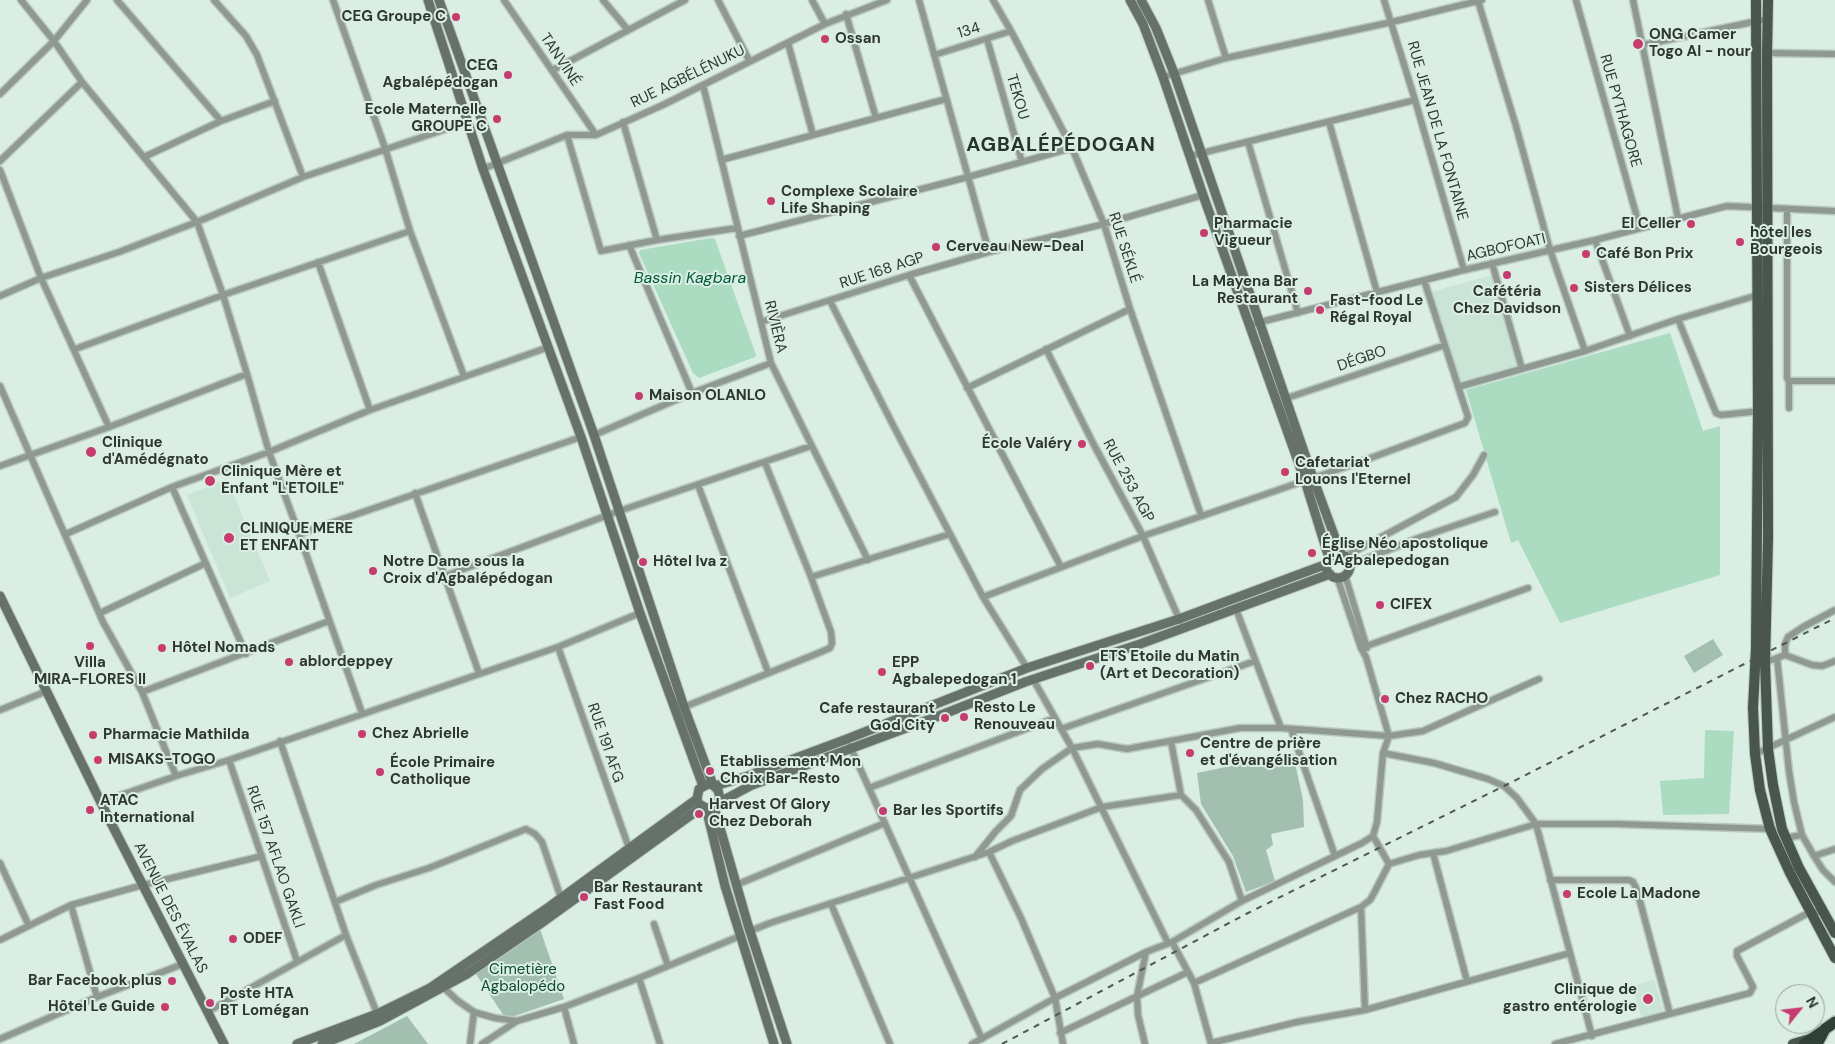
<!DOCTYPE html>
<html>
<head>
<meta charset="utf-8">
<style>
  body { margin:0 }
  #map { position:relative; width:1835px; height:1044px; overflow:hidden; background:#daeee3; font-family:"DM Sans",sans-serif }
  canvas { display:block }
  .north { position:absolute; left:1775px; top:984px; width:50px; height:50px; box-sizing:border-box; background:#daeee3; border:1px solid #95a49c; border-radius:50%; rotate:61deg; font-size:14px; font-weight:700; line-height:20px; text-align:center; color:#2e3631 }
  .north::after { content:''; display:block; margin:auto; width:18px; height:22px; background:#c73c6f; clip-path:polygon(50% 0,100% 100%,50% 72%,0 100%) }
</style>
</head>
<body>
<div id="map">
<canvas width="1835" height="1044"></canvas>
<div class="north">N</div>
</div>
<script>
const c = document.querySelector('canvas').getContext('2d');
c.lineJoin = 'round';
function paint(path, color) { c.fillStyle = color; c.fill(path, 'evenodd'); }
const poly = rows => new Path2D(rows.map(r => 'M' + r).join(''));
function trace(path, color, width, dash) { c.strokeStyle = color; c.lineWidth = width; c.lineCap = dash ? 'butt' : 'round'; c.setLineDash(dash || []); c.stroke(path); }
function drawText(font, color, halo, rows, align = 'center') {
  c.font = font + ' "DM Sans",sans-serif'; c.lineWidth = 4; c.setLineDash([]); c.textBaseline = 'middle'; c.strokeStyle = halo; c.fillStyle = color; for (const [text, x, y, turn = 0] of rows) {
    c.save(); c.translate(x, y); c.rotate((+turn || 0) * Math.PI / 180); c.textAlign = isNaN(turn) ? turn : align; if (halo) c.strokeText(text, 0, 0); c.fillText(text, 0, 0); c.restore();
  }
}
paint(poly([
  [1492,275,1518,368,1459,383,1431,292],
  [227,479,270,581,230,598,187,495],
  [1654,980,1664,1013,1642,1019,1632,986]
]), '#cae5d6');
paint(poly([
  [1713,639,1723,655,1694,673,1684,656],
  [1293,753,1303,800,1304,827,1271,834,1273,845,1266,850,1275,881,1246,892,1233,856,1201,804,1197,773],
  [540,929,564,999,506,1019,474,971],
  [407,1016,428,1044,354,1044]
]), '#a3bfb0');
paint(poly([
  [711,238,715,239,756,355,755,357,699,378,693,373,639,253,640,250],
  [1670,333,1703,431,1720,426,1720,575,1560,623,1518,540,1511,543,1466,390],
  [1705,730,1734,731,1729,814,1663,815,1660,781,1704,778]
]), '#abdbc1');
const street = poly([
  [21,0,54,41,82,82,197,222,223,295,247,374,269,452,299,534,362,713],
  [117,0,221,121],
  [214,0,246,36,257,55,303,177],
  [333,0,385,148,410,231,464,376],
  [504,0,596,135],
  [603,0,628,30],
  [718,0,749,60],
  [812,0,825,24],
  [919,0,989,252],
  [993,0,1011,31,1072,148,1104,224,1130,309,1201,515],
  [1208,0,1226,58],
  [1384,0,1415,100,1464,270],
  [1576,0,1640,228],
  [1633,0,1678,218],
  [1478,1,1516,126,1550,250,1585,351],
  [846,14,876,118],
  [987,39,1022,162],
  [788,43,813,135],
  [1643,45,1767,19],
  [1767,53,1835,54],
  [934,55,1011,31],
  [553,70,685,0],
  [1163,77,1226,58,1392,22,1482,0],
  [703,85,771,363,868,560],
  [0,94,54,41,87,0],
  [623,122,657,240],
  [1329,122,1377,292],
  [567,135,601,251,657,240,737,228],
  [1248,142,1298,313],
  [1190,156,1415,100],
  [144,157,221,121,275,101],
  [721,160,946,99],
  [0,161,82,82],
  [483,169,567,135,596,135,665,104,825,24,887,0],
  [0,170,41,278,109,427],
  [1787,209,1787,378,1789,381,1835,381],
  [739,236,968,177,1072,148],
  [1595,240,1630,336],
  [629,245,692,393],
  [318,262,370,410],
  [1492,263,1522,369],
  [909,275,1061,567],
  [0,296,41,278,119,252,197,222,303,177,467,122],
  [830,301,893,425,983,597,1027,668],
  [1678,319,1716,413,1721,415,1760,411],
  [761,322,909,275,989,252,1104,224,1203,195],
  [1249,325,1464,270,1595,240,1727,206,1835,211],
  [75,349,223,295,410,231],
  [1046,349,1094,445,1143,536,1180,621],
  [0,386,103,622,142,692,176,776],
  [1458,387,1585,351,1678,319,1758,295],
  [967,388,1130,309],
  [1287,398,1445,345],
  [1789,408,1789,381],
  [594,435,692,393,771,363],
  [0,466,109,427,247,374],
  [698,485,768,672],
  [172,487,246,654],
  [415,493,479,673],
  [66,534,172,487,269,452,370,410,549,347],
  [299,534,581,437],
  [1346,556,1456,497,1473,475,1484,455],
  [1350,565,1421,537,1495,512],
  [1345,575,1367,648],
  [445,576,619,511,811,446],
  [811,577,950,534],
  [983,597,1143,536,1357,463,1465,423,1468,417,1424,280],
  [1236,609,1281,728],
  [100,613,206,563],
  [558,647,629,848],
  [1361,648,1528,588],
  [1785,655,1785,644,1788,637,1803,627,1835,610],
  [1777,658,1789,771,1794,802,1802,835],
  [1763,663,1785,655,1812,665,1822,666,1835,661],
  [1033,679,1072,748,1168,943],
  [142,692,329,621],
  [684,707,816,654,830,648,832,643,831,632,811,577,765,463],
  [0,710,47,691],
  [1061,729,1255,661],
  [1291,729,1335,856],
  [280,741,346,935,378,1016],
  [1171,741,1181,795,1196,810,1229,862,1242,901],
  [850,746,982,1039],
  [1383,753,1434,763,1488,779,1504,786,1517,798,1536,824,1592,1036],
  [1755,754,1835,717],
  [229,760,297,961],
  [869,788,1055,718],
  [101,802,176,776,229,760,558,647,640,613],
  [1373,836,1389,864],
  [1785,838,1802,835,1814,856,1835,849],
  [989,852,1021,918,1055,998,1063,1044],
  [1433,853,1467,981],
  [1814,856,1823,870,1835,882],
  [975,857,996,831,1011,816,1020,790,1042,769,1072,748,1098,744,1127,749,1240,728,1281,728,1389,736,1423,731,1539,679],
  [0,863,29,926],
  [1550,880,1629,880,1633,882,1637,890,1670,1014],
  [736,885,885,823],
  [335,902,376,885,429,868,526,829,535,834,542,842,562,901],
  [831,904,890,1044],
  [71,905,97,997],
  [1361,907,1365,1010],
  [654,924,668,966],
  [750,931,770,923,989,852,1012,841,1102,807,1181,795],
  [0,940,71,905,143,885,262,856],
  [1172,942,1194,983,1211,1044],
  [639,978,660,1044],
  [1194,983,1361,907,1370,900,1374,893,1389,864,1419,855,1446,851,1536,824,1617,824,1773,829],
  [443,987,458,1001,474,1012,495,1018,517,1021],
  [564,1007,574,1044],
  [207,1012,346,935],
  [1060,1033,1188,972],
  [0,1039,97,997,183,964],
  [1211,1043,1297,1022,1365,1010,1570,953],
  [470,1044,474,1012],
  [482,1044,517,1021,564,1007,639,978,740,936],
  [972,1044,1055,998,1146,952,1172,942,1242,901,1362,843,1373,836,1377,822,1383,753,1389,736,1366,657,1361,648,1337,577],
  [1145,1044,1138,1015,1137,996,1146,952],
  [1555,1044,1750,993,1753,987,1737,956,1737,951,1810,912,1823,912]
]);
const secondary = poly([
  [428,0,483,169,581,437,640,613,703,786],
  [439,0,594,435,684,707,713,785],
  [1130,0,1143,24,1163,77,1203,195,1305,481,1329,558],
  [1141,0,1156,28,1174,73,1313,478,1341,554],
  '1326 566a12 12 0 1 1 24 0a12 12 0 1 1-24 0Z',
  [0,596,108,817,224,1044],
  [715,786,748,776,847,739,1027,668,1179,619,1327,564],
  [718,803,752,785,936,717,1025,682,1140,644,1330,574],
  [714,807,748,925,787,1044],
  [706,808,714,807,720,798,718,790,713,785,708,784,699,789,697,799,699,804,706,808,725,886,774,1044],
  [297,1044,377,1014,430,988,549,907,697,799],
  [322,1044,380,1021,467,974,540,924,702,807]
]);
const primary = poly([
  [1756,0,1758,411,1756,649,1753,708,1755,754,1760,790,1770,829,1790,873,1835,958],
  [1768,0,1767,53,1768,538,1765,662,1768,749,1773,785,1782,829,1799,868,1835,933],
  [1793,1044,1810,1039]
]);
const highway = poly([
  [1804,1044,1823,1031],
  [1817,1044,1825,1029,1835,1022]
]);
trace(street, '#b8c9bf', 9);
trace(secondary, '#b8c9bf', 11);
trace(primary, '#b8c9bf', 12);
trace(highway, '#b8c9bf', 14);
trace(street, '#909893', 6);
trace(secondary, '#66716b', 9);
trace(primary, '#49564f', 10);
trace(highway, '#304037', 11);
trace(poly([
  [1002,1044,1246,914,1504,786,1835,618]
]), '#4e5852', 2, [6, 6]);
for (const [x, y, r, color] of [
  [456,17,5,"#c73c6f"],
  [825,39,5,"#c73c6f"],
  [1638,44,6,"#c73c6f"],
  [508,75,5,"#c73c6f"],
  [497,119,5,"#c73c6f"],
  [771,201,5,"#c73c6f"],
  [1691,224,5,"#c73c6f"],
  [1204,233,5,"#c73c6f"],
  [1740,242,5,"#c73c6f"],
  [936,247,5,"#c73c6f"],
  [1586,254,5,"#c73c6f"],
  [1507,275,5,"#c73c6f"],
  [1574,288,5,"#c73c6f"],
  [1308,291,5,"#c73c6f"],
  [1320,310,5,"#c73c6f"],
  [639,396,5,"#c73c6f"],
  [1082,444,5,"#c73c6f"],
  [91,452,6,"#c73c6f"],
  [1285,472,5,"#c73c6f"],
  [210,481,6,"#c73c6f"],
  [229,538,6,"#c73c6f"],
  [1312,553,5,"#c73c6f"],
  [643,562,5,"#c73c6f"],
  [373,571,5,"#c73c6f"],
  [1380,605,5,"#c73c6f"],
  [90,646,5,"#c73c6f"],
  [162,648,5,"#c73c6f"],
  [289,662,5,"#c73c6f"],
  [1090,666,5,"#c73c6f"],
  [882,672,5,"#c73c6f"],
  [1385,699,5,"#c73c6f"],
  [964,717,5,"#c73c6f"],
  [945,718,5,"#c73c6f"],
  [362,734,5,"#c73c6f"],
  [93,735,5,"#c73c6f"],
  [1190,753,5,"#c73c6f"],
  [98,760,5,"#c73c6f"],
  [710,771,5,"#c73c6f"],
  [380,772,5,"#c73c6f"],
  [90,810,5,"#c73c6f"],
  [883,811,5,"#c73c6f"],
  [699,814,5,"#c73c6f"],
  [1567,894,5,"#c73c6f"],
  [584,897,5,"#c73c6f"],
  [233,939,5,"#c73c6f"],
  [172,981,5,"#c73c6f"],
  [1648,999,6,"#c73c6f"],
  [210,1003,5,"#c73c6f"],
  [165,1007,5,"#c73c6f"]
]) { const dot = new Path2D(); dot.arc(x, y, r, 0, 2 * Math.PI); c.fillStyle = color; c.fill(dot); trace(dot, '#daeee3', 2); }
drawText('bold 15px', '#2e3631', '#daeee3', [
  ["CEG Groupe C",446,17,"right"],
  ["ONG Camer",1649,35],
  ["Togo Al - nour",1649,52],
  ["Ossan",835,39],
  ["CEG",498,66,"right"],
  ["Agbalépédogan",498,83,"right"],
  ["Ecole Maternelle",487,110,"right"],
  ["GROUPE C",487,127,"right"],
  ["Complexe Scolaire",781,192],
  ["Life Shaping",781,209],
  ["Pharmacie",1214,224],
  ["Vigueur",1214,241],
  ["El Celler",1681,224,"right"],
  ["hôtel les",1750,233],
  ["Bourgeois",1750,250],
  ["Cerveau New-Deal",946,247],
  ["Café Bon Prix",1596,254],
  ["La Mayena Bar",1298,282,"right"],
  ["Restaurant",1298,299,"right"],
  ["Sisters Délices",1584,288],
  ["Cafétéria",1507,292,"center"],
  ["Chez Davidson",1507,309,"center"],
  ["Fast-food Le",1330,301],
  ["Régal Royal",1330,318],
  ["Maison OLANLO",649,396],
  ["Clinique",102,443],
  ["d'Amédégnato",102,460],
  ["École Valéry",1072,444,"right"],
  ["Cafetariat",1295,463],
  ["Louons l'Eternel",1295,480],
  ["Clinique Mère et",221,472],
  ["Enfant \"L'ETOILE\"",221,489],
  ["CLINIQUE MERE",240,529],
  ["ET ENFANT",240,546],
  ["Église Néo apostolique",1322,544],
  ["d'Agbalepedogan",1322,561],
  ["Notre Dame sous la",383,562],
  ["Croix d'Agbalépédogan",383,579],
  ["Hôtel Iva z",653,562],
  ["CIFEX",1390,605],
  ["Hôtel Nomads",172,648],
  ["ETS Etoile du Matin",1100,657],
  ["(Art et Decoration)",1100,674],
  ["ablordeppey",299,662],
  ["Villa",90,663,"center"],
  ["MIRA-FLORES II",90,680,"center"],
  ["EPP",892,663],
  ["Agbalepedogan 1",892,680],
  ["Chez RACHO",1395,699],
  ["Resto Le",974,708],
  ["Renouveau",974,725],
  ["Cafe restaurant",935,709,"right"],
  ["God City",935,726,"right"],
  ["Chez Abrielle",372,734],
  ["Pharmacie Mathilda",103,735],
  ["Centre de prière",1200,744],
  ["et d'évangélisation",1200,761],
  ["MISAKS-TOGO",108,760],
  ["Etablissement Mon",720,762],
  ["Choix Bar-Resto",720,779],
  ["École Primaire",390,763],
  ["Catholique",390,780],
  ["ATAC",100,801],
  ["International",100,818],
  ["Harvest Of Glory",709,805],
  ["Chez Deborah",709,822],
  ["Bar les Sportifs",893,811],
  ["Bar Restaurant",594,888],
  ["Fast Food",594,905],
  ["Ecole La Madone",1577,894],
  ["ODEF",243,939],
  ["Bar Facebook plus",162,981,"right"],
  ["Clinique de",1637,990,"right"],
  ["gastro entérologie",1637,1007,"right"],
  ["Poste HTA",220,994],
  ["BT Lomégan",220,1011],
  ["Hôtel Le Guide",155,1007,"right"]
], 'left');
drawText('15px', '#2e3631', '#daeee3', [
  ["134",969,31,-17],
  ["TANVINÉ",560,60,56],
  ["RUE AGBÉLÉNUKU",688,77,-26],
  ["TEKOU",1017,97,74],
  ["RUE PYTHAGORE",1620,111,74],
  ["RUE JEAN DE LA FONTAINE",1437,131,74],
  ["RUE SÉKLÉ",1124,248,72],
  ["AGBOFOATI",1506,248,-13],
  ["RUE 168 AGP",882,271,-18],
  ["RIVIÈRA",775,327,76],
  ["DÉGBO",1362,359,-19],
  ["RUE 253 AGP",1128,481,62],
  ["RUE 191 AFG",605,743,71],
  ["RUE 157 AFLAO GAKLI",275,857,71],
  ["AVENUE DES ÉVALAS",170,908,63]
]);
drawText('15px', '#0e4a32', '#daeee3', [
  ["Cimetière",523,970],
  ["Agbalopédo",523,987]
]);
drawText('italic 16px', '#00593b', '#daeee3', [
  ["Bassin Kagbara",690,279]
]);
c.letterSpacing = '1px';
drawText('bold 20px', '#25342c', '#daeee3', [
  ["AGBALÉPÉDOGAN",1061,146]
]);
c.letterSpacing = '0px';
</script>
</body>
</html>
